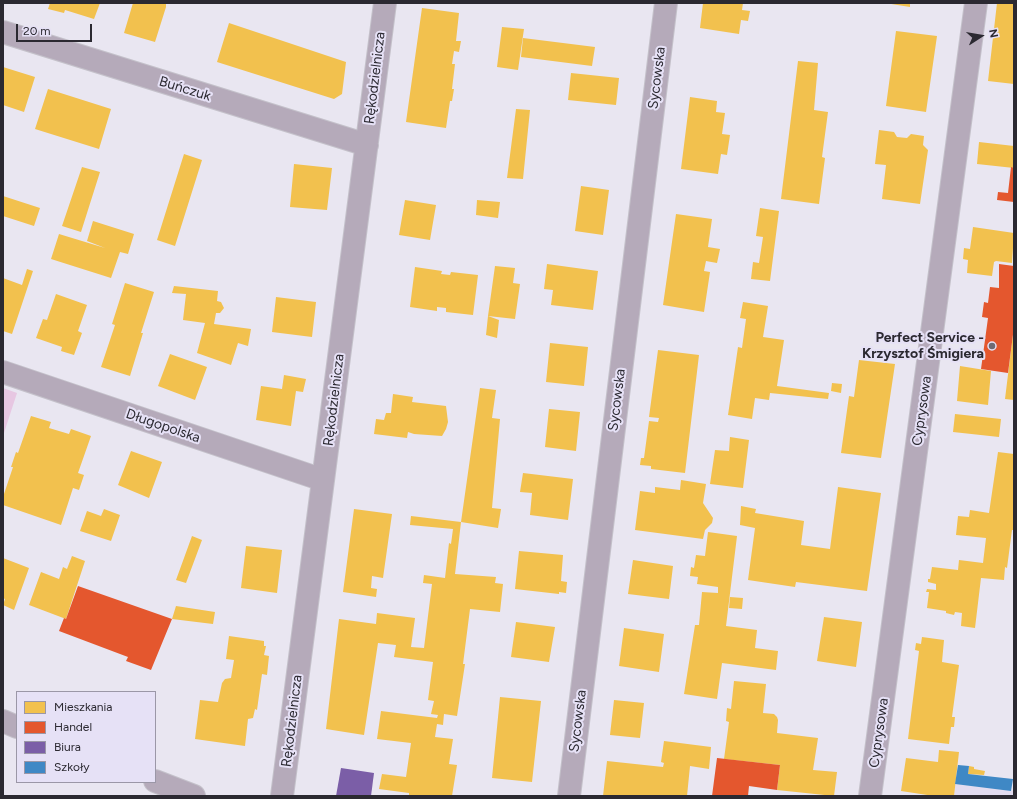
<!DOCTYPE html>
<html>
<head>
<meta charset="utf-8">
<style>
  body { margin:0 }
  #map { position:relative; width:1017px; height:799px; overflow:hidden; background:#e9e6f1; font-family:Figtree,sans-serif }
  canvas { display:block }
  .frame { position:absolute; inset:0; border:4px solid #2b2931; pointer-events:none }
  .legend { position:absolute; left:16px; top:691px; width:140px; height:92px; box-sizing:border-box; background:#e6e1f6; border:1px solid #9b97a7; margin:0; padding:5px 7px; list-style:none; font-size:12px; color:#2b2931 }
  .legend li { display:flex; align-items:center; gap:8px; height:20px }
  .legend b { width:20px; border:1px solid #9b97a7 }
  .north { position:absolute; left:961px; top:16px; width:40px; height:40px; -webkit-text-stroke:3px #e6e1f6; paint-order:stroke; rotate:78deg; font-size:11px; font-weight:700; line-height:16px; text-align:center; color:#2b2931 }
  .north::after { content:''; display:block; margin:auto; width:14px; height:18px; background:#2b2931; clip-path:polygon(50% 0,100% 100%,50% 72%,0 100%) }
  .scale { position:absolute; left:16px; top:24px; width:76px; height:18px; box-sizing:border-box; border:2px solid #2b2931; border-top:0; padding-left:5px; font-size:12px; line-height:14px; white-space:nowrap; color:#2b2931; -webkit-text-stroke:3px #e6e1f6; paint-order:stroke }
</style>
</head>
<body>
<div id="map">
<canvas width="1017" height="799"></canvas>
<div class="frame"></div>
<ul class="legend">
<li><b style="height:11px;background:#f2c14e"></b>Mieszkania</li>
<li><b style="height:11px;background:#e4572e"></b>Handel</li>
<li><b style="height:11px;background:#7b5ea7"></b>Biura</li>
<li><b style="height:11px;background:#3f88c5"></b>Szkoły</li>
</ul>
<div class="north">N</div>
<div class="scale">20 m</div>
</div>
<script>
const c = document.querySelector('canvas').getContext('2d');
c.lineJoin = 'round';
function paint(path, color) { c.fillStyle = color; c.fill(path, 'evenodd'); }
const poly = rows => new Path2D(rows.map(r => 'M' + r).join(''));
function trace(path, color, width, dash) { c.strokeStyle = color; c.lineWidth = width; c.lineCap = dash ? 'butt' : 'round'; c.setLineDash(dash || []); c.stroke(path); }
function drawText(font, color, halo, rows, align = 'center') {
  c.font = font + ' Figtree,sans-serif'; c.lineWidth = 4; c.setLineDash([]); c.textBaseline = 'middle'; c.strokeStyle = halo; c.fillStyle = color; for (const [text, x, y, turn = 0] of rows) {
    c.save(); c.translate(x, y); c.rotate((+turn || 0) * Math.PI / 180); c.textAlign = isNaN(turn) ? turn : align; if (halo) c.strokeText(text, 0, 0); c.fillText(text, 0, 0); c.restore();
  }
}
paint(poly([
  [955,784,1014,791,1014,796,954,796]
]), '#e2dcf0');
paint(poly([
  [3,388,17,393,3,436]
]), '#e7c7e2');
paint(poly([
  [50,3,100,3,94,19,65,10,64,13,48,9],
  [133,3,166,3,166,7,155,42,124,33],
  [703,3,743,3,742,10,750,11,748,21,741,20,739,34,700,28],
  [885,3,910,3,910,7],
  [997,3,1014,3,1014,84,988,81],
  [422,8,459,13,456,41,461,41,459,52,454,51,452,64,455,64,452,89,454,89,452,101,450,101,446,128,406,122],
  [229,23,346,62,342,94,334,99,217,62],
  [502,27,524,29,518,70,497,67],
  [896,31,937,36,926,112,886,106],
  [523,38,595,47,592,66,521,57],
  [798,61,818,63,814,110,828,112,822,157,825,158,819,204,781,199],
  [3,67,35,77,24,112,3,105],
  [571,73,619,78,616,105,568,100],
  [48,89,111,109,99,149,35,129],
  [690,97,717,101,716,112,725,113,722,134,730,135,727,155,721,154,718,174,681,169],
  [516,109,530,110,523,179,507,178],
  [879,130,894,132,897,137,907,138,911,134,924,136,923,145,928,150,920,204,882,199,886,165,875,164],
  [979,142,1014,146,1014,168,977,164],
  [184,154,202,160,175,246,157,240],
  [294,164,332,168,327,210,290,207],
  [82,167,100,172,81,232,62,226],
  [581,186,609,190,603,235,575,231],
  [3,196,40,208,34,226,3,216],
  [405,200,436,205,430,240,399,235],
  [477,200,500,202,498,218,476,215],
  [760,208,779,211,770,281,751,279,753,262,759,263,763,237,756,236],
  [676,214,712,219,708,247,720,249,717,263,706,261,704,271,710,272,704,312,663,305],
  [93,221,134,234,128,254,120,252,111,278,51,259,59,234,105,248,87,241],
  [973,227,1014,233,1012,263,996,261,994,262,992,276,967,273,968,260,963,259,964,248,970,249],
  [547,264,598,271,593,310,551,305,553,290,544,289],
  [495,266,515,268,513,283,520,284,515,319,488,316],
  [415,267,442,271,441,274,450,275,451,272,478,275,473,315,446,312,446,308,437,307,437,311,410,307],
  [27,269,33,271,12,334,3,331,3,278,22,285],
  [125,283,154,292,141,333,143,333,130,376,101,367,115,325,112,324],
  [174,286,218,291,217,301,221,302,224,308,220,313,216,313,214,324,251,329,248,346,238,343,231,365,197,353,205,323,183,320,186,294,172,293],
  [56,294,87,305,78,331,82,333,74,355,61,351,62,347,36,338,43,319,47,320],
  [276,297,316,302,312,337,272,332],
  [743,302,768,306,763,337,784,340,777,386,829,393,828,399,770,393,769,400,755,398,752,419,728,415,738,347,742,348,746,319,740,318],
  [488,316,499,320,497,338,486,335],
  [1013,334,1014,334,1014,400,1005,399],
  [550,343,588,347,584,386,546,382],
  [658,350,699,355,685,473,651,469,651,466,640,465,641,458,644,458,649,421,658,422,659,418,649,417],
  [170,354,207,367,195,400,158,386],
  [859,360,895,364,881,458,841,453,849,396,854,397],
  [960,366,991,371,988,405,957,401],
  [284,375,306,379,303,392,296,391,291,426,256,420,261,386,282,389],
  [832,383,842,384,841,393,831,391],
  [480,388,496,390,492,418,500,419,492,508,501,509,498,528,461,522],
  [393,394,413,397,412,402,446,406,448,422,446,429,442,436,414,434,408,432,407,438,374,434,376,419,384,420,386,413,391,413],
  [549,409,580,412,576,451,545,447],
  [955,414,1001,419,999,437,953,432],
  [31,416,51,422,49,428,69,434,71,429,91,436,78,473,84,475,79,490,73,488,61,525,3,505,3,497,13,467,11,467,16,452,18,453],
  [730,437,749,440,743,488,710,484,715,450,729,451],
  [131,451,162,462,149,498,118,485],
  [998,452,1014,454,1014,530,1012,530,1007,568,1005,567,1004,580,981,578,975,628,961,626,962,613,955,612,954,615,946,613,946,611,927,608,929,592,926,592,927,589,936,590,936,584,928,582,928,579,930,579,932,567,958,570,959,560,983,563,986,538,956,535,958,516,969,517,970,510,989,513],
  [523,473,573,479,568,520,530,515,532,493,520,492],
  [681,480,706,484,703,503,713,518,712,523,705,530,703,539,635,530,640,491,655,493,655,487,680,490],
  [838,487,881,493,867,591,796,582,795,587,748,580,755,528,740,525,741,506,756,509,755,513,804,521,801,545,830,549],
  [104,509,120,515,111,541,80,531,87,511,101,516],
  [354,509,392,514,383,578,372,576,371,588,377,589,376,597,343,592],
  [411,516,461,522,455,574,496,577,495,583,503,584,500,612,470,609,463,664,465,664,457,716,444,714,443,725,437,724,435,737,453,739,449,764,457,765,452,796,409,796,409,793,379,789,382,774,406,777,411,743,377,739,381,711,437,718,438,715,431,714,434,701,428,700,433,662,394,657,396,645,378,643,364,735,326,729,339,619,376,624,377,613,415,618,411,647,424,648,432,584,423,583,424,575,445,578,449,543,451,544,453,529,410,525],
  [708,532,737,536,726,626,757,630,755,648,778,651,776,670,722,663,717,699,684,694,695,625,699,625,702,592,718,593,718,587,697,584,698,577,690,576,691,567,694,568,696,555,705,556],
  [192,536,202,540,186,583,176,580],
  [246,546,282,550,277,593,241,588],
  [519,551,563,555,561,581,567,582,566,593,559,592,559,594,515,589],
  [72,556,85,561,66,619,29,605,41,572,59,579,63,567,67,569],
  [3,558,29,568,14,610,3,605,5,599,3,598],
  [633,560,673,566,669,599,628,594],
  [730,597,743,598,742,609,729,608],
  [176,606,215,612,213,624,172,619],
  [824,617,862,622,856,667,817,661],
  [516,622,555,627,549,662,511,657],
  [624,628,664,634,659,672,619,666],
  [229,636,264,641,264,646,266,646,264,655,269,656,267,675,262,674,257,710,255,709,253,718,248,719,245,746,195,739,200,700,218,702,222,683,225,679,231,678,234,660,226,659],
  [922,637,944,640,942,662,959,665,952,717,955,717,954,727,951,727,949,744,908,739,919,651,915,650,916,643,921,644],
  [734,681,766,684,763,713,774,714,777,717,778,720,777,733,818,738,813,770,837,772,834,796,777,790,780,765,724,759,729,722,726,721,727,708,731,709],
  [500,697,541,701,532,782,492,778],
  [614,700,644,703,640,738,610,735],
  [664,741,711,747,709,769,690,766,687,796,603,796,607,761,663,767,664,763,661,762],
  [939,750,959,752,954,796,934,796,901,791,906,758,938,762],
  [969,766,974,767,974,769,985,771,984,775,968,774]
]), '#f2c14e');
paint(poly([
  [1011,167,1014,168,1014,202,997,200,998,192,1008,193],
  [999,264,1014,266,1014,327,1008,373,981,369,988,318,982,317,984,302,988,303,990,287,999,288],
  [78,586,172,619,151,670,126,661,128,657,59,631,64,618,66,619],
  [717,758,780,765,777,790,749,786,748,796,712,796]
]), '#e4572e');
paint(poly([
  [341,768,374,773,371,796,336,796]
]), '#7b5ea7');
paint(poly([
  [958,765,969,766,968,774,1013,779,1011,791,955,784]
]), '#3f88c5');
const street = poly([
  [3,32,367,145],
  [3,372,323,480],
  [3,721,17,727],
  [155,781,194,796],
  [282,796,385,3],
  [569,796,666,3],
  [870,796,976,3]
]);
trace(street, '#c4c1ca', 24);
trace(street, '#b5aaba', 22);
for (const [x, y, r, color] of [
  [992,346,4,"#6e6b74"]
]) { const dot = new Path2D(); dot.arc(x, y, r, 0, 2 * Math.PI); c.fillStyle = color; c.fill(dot); trace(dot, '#e6e1f6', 1.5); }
drawText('14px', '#2b2931', '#e6e1f6', [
  ["Rękodzielnicza",375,78,-83],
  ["Sycowska",657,78,-83],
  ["Buńczuk",185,89,17],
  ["Rękodzielnicza",334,400,-83],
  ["Sycowska",617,400,-83],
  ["Cyprysowa",922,411,-82],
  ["Długopolska",163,426,19],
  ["Rękodzielnicza",292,721,-83],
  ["Sycowska",578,721,-83],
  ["Cyprysowa",879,733,-82]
]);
drawText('bold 14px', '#2b2931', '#e6e1f6', [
  ["Perfect Service -",984,338],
  ["Krzysztof Śmigiera",984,354]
], 'right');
</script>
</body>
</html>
